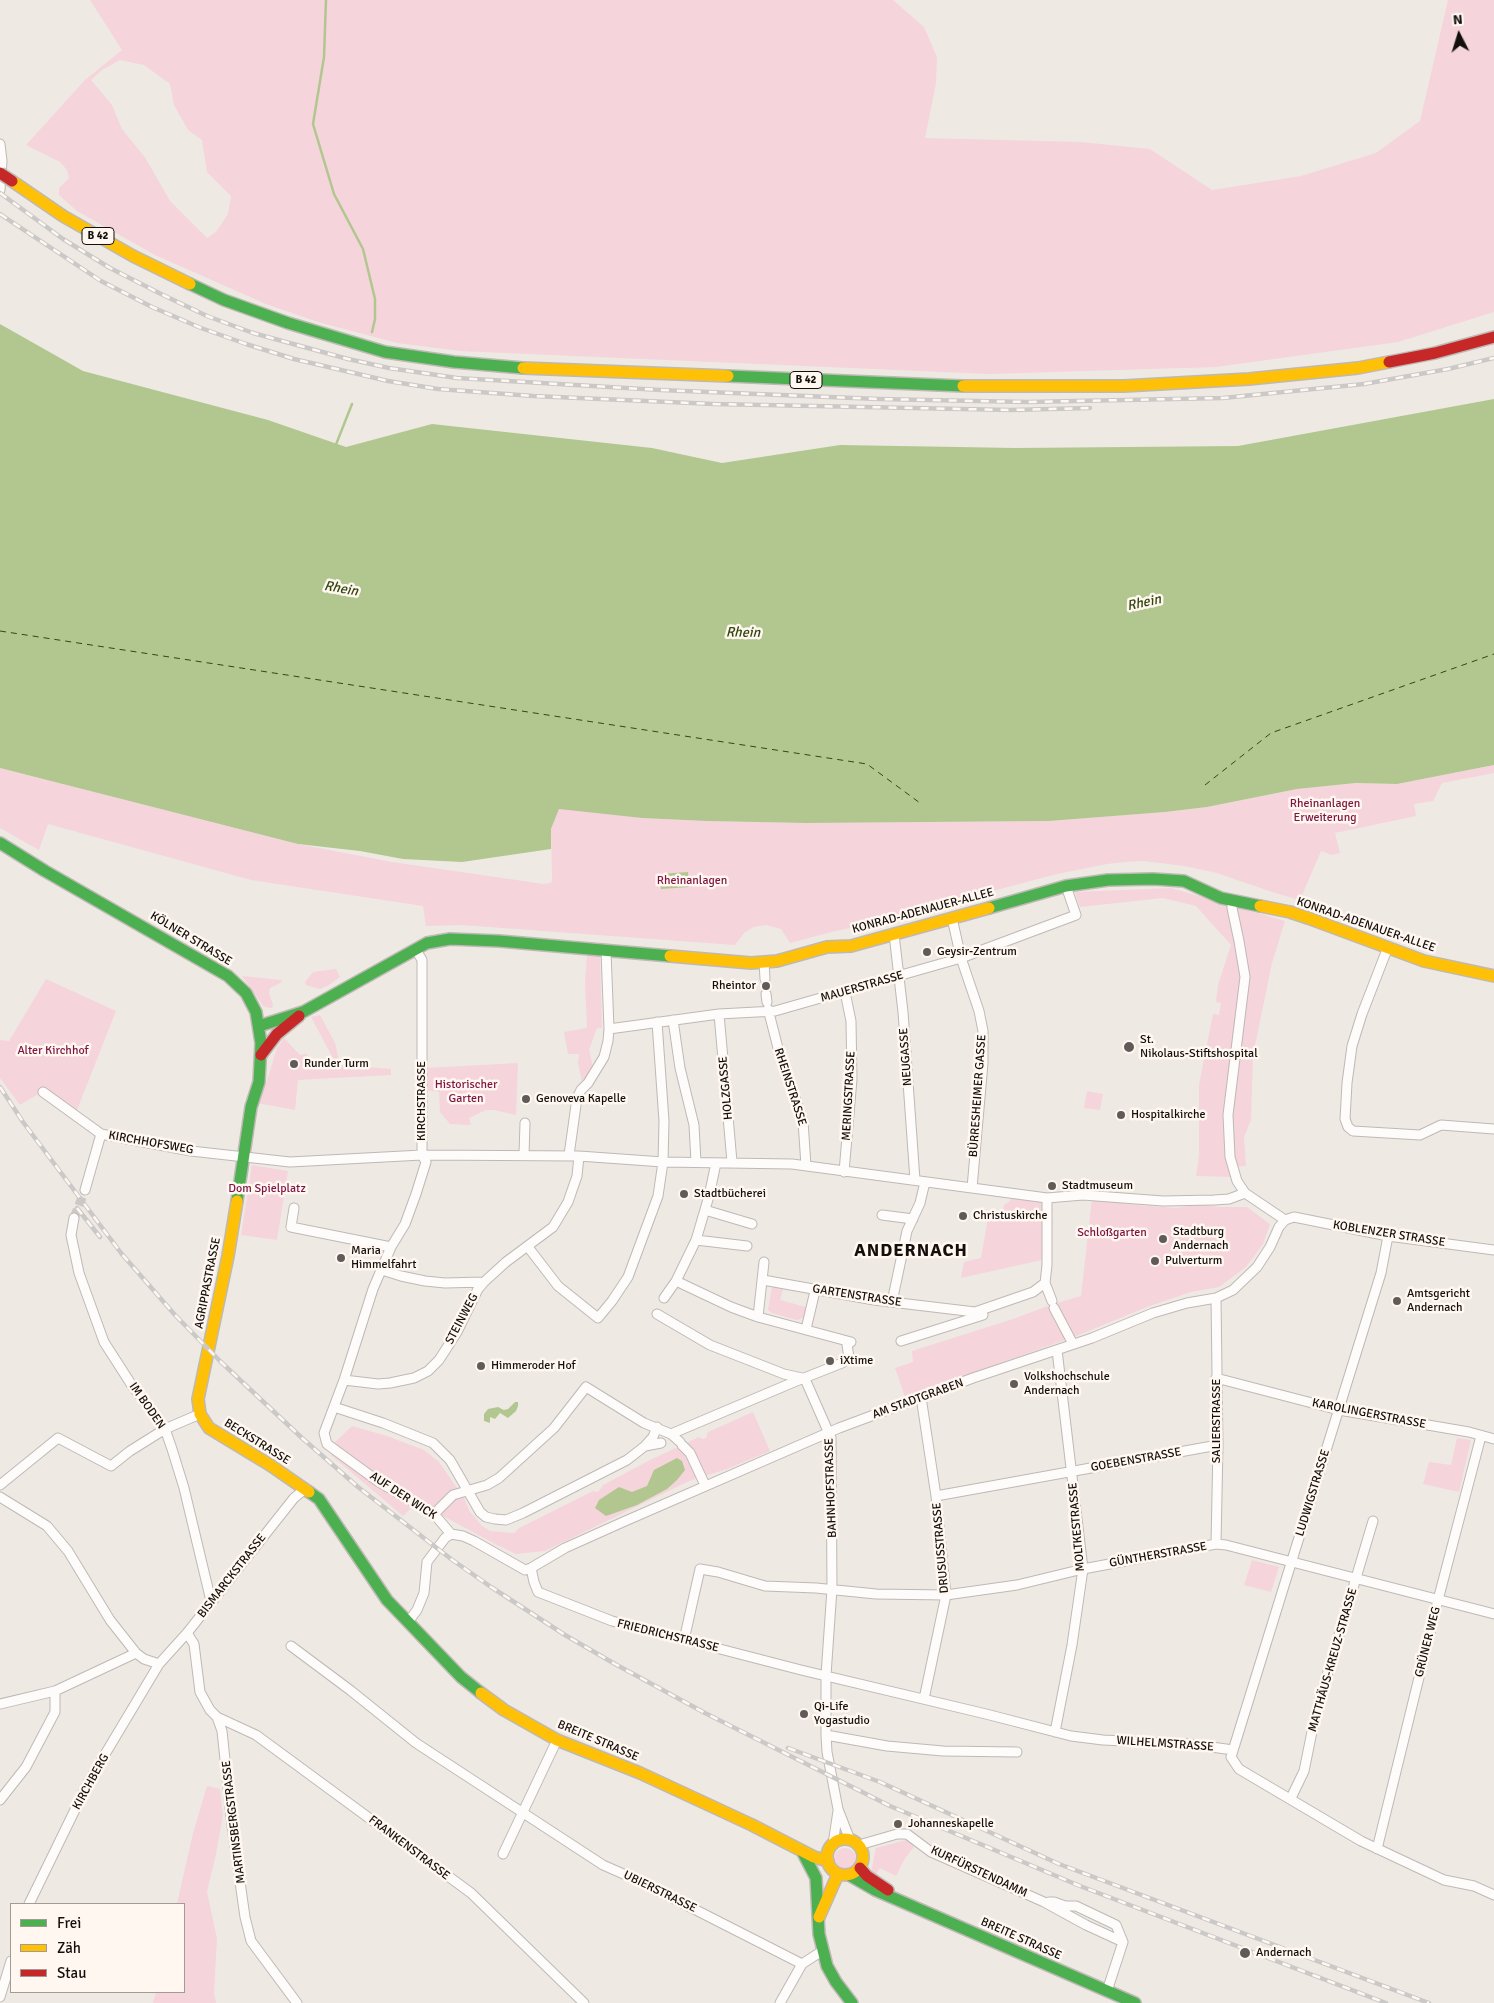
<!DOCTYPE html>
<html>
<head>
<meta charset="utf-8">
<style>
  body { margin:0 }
  #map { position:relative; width:1494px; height:2003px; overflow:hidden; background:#efe9e4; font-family:Signika,sans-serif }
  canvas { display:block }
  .legend { position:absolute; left:10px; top:1903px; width:175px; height:90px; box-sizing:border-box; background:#fff7f0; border:1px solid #a19a95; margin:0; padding:6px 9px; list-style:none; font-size:15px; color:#130f0c }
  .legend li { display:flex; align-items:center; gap:10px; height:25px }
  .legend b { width:25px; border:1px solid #a19a95 }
  .north { position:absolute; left:1434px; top:10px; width:50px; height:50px; -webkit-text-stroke:4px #fff7f0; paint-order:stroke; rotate:355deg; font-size:14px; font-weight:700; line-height:20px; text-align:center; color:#130f0c }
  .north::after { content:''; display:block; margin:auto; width:18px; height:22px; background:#130f0c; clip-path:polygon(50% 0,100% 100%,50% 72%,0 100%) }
</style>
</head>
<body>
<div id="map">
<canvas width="1494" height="2003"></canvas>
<ul class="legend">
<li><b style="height:6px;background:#4caf50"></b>Frei</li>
<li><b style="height:6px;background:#ffc107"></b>Zäh</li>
<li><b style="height:6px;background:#c62828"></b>Stau</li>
</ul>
<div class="north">N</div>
</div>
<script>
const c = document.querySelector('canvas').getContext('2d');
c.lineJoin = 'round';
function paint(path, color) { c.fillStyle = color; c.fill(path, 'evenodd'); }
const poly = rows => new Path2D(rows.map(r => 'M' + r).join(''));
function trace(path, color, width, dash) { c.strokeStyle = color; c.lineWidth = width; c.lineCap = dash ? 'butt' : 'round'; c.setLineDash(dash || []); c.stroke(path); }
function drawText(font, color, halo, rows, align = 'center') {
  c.font = font + ' Signika,sans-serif'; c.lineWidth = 5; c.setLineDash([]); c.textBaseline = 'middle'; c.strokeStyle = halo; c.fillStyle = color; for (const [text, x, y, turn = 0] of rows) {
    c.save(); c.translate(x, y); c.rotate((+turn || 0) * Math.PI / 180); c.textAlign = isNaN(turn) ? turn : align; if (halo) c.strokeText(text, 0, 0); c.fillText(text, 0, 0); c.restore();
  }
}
paint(poly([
  [90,0,893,0,924,27,937,57,936,83,925,138,1081,142,1150,149,1212,190,1301,176,1376,153,1420,121,1448,0,1494,0,1494,312,1398,342,1216,367,988,374,460,351,397,343,318,322,266,304,155,255,77,211,59,195,59,188,69,178,67,170,60,162,26,145,85,80,122,50],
  [120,60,144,65,170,84,174,105,188,130,202,140,207,172,231,196,228,214,216,232,207,238,170,201,146,159,122,129,112,105,91,80,102,70],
  [1494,765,1494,773,1442,783,1433,801,1414,804,1416,816,1335,833,1340,853,1332,855,1321,851,1300,900,1272,892,1217,873,1184,866,1144,861,1126,862,1107,864,1057,874,947,903,912,916,835,931,790,943,781,929,766,925,754,927,745,932,735,945,461,925,426,926,423,906,251,880,48,824,39,850,0,828,0,768,298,844,392,862,544,884,550,883,552,881,551,829,559,808,642,818,706,821,806,823,1049,821,1165,812,1207,807,1297,789,1356,783,1397,784],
  [1171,888,1285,921,1272,963,1253,1055,1251,1120,1244,1137,1246,1166,1231,1167,1234,1177,1196,1176,1199,1155,1199,1085,1213,1014,1219,1015,1221,1003,1216,1002,1218,985,1231,945,1196,906,1163,898,1080,907,1075,892],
  [587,955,600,956,602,1028,597,1028,589,1050,594,1072,583,1086,578,1063,579,1054,568,1054,564,1032,587,1028,585,982],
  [336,969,340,977,329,985,320,989,306,985,305,982,313,972],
  [242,976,281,980,282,982,270,988,269,993,273,1005,272,1008,264,1007],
  [46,979,116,1011,77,1110,62,1109,40,1093,20,1105,0,1078,0,1040,9,1041],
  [320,1015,335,1043,340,1065,391,1069,391,1075,298,1080,295,1110,257,1103,265,1087,277,1048,284,1038,300,1055,307,1054,311,1063,330,1063,331,1065,334,1065,333,1058,311,1017],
  [518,1063,516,1115,494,1110,486,1110,469,1118,471,1125,450,1124,440,1112,439,1092,427,1090,426,1068],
  [1087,1091,1103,1094,1100,1110,1084,1108],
  [252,1165,288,1171,277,1240,241,1235],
  [1011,1195,1043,1200,1042,1260,961,1278,964,1262,981,1258,989,1212,998,1215,1003,1211,1004,1205,1010,1201],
  [1092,1199,1137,1205,1176,1208,1200,1204,1220,1207,1247,1207,1270,1224,1263,1244,1246,1267,1219,1287,1191,1292,1147,1307,1076,1336,905,1397,895,1368,913,1362,912,1351,1013,1319,1048,1306,1050,1308,1056,1307,1057,1303,1081,1296],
  [772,1287,783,1289,780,1300,806,1307,805,1317,797,1320,772,1313,768,1310],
  [753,1412,770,1451,727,1469,689,1481,545,1551,516,1554,497,1545,417,1502,403,1516,331,1455,333,1444,352,1426,387,1436,424,1450,439,1462,464,1498,470,1512,482,1526,490,1531,514,1533,519,1528,593,1491,598,1492,603,1485,650,1460,699,1437,703,1439,706,1438,708,1432],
  [1457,1438,1471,1440,1459,1492,1423,1484,1429,1462,1451,1465],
  [1252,1560,1279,1567,1271,1592,1244,1585],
  [207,1786,220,1789,223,1815,216,1854,207,1892,217,1939,214,1993,216,2003,153,2003,156,1992,184,1992,184,1904,177,1904,193,1833],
  [906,1840,916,1844,904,1860,896,1876,880,1868,875,1876,871,1873,876,1848],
  '834 1859a11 11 0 1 1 22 0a11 11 0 1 1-22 0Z'
]), '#f5d4db');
paint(poly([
  [0,324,83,371,268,420,346,447,432,424,652,448,722,463,840,445,1016,448,1238,446,1494,399,1494,765,1397,784,1356,783,1297,789,1207,807,1165,812,1049,821,806,823,706,821,642,818,559,809,551,829,551,849,462,862,403,859,360,851,298,844,0,768],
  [688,872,689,887,661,889,660,874],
  [515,1402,518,1402,518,1406,516,1411,508,1418,500,1413,495,1419,490,1417,490,1423,484,1421,484,1414,488,1409,498,1407,504,1410,508,1409],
  [677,1458,682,1461,685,1470,677,1480,667,1489,637,1505,606,1516,595,1508,599,1500,619,1487,632,1492,647,1486,654,1470]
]), '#b1c78f');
trace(poly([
  [326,0,324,57,313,124,334,194,363,249,375,299,375,319,372,332],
  [335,447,352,404]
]), '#b1c78f', 2.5);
trace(poly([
  [0,631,867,764,920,803],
  [1205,785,1271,733,1494,654]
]), '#31470e', 1, [6, 5]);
trace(poly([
  [765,979,766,994],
  [74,1218,85,1190]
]), '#cec8c4', 9, [9, 4.5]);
const street = poly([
  [0,144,2,161,0,190],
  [1232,901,1232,908,1239,941,1245,977,1228,1115,1230,1157,1237,1181,1245,1193,1285,1220],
  [952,918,961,958,979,1011,983,1031,983,1063,972,1188],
  [894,934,903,1012,915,1180],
  [1388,947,1362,1014,1352,1046,1347,1083,1345,1119,1348,1127,1353,1131,1420,1135,1441,1125,1494,1129],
  [416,950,422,960,422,1155,426,1162,416,1194,405,1224,391,1247,373,1289,344,1380,324,1433,327,1444,379,1482,434,1514,451,1534,463,1536,474,1541,525,1570,531,1568,565,1548,623,1522,839,1428,973,1378,1092,1338,1153,1313,1187,1303,1216,1298,1233,1290,1257,1267,1270,1247,1279,1227,1285,1220,1294,1217,1388,1236,1494,1250],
  [764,962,765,979],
  [766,994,767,1002],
  [768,1009,778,1048,803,1121,806,1166],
  [719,1014,732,1162],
  [673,1020,680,1068,694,1125,696,1162],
  [609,1029,719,1014,775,1011,961,958,1076,915,1066,886],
  [43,1092,101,1134,191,1151,290,1162,422,1155,579,1156,663,1162,792,1164,1047,1198,1083,1195,1163,1201,1214,1200,1229,1199,1245,1193],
  [524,1155,525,1123],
  [569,1155,577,1098,581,1090,588,1083,604,1057,608,1041,609,1029,606,951],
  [844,1172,852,1079,851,1021,845,992],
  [85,1190,101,1134],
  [294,1208,291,1227,391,1247],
  [705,1210,752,1224],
  [882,1215,913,1219],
  [74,1218,71,1235,79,1273,104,1342,131,1384,165,1429,172,1449,184,1488,211,1601],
  [1388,1236,1381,1273,1231,1757,1239,1769,1361,1841,1444,1880,1474,1886,1494,1895],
  [696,1240,747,1246],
  [528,1247,558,1286,598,1318,612,1301,628,1277,658,1196,663,1162,664,1121,657,1022],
  [382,1270,401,1276,425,1281,445,1283,484,1282],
  [763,1280,874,1300,975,1312,1033,1292,1045,1283,1047,1265,1047,1198],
  [1045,1283,1052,1301],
  [664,1298,676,1281,696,1240,709,1196,716,1163],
  [892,1302,907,1231,920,1203,925,1182],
  [1054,1308,1073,1344],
  [657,1314,710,1345,784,1374,802,1378],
  [758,1317,764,1262],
  [806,1329,815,1291],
  [901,1341,983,1315],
  [1216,1378,1339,1410,1469,1432,1494,1439],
  [805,1379,831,1438,832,1589,826,1675,826,1735,827,1752,838,1809,850,1840],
  [344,1380,378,1384,390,1383,414,1378,428,1371,439,1360,457,1332,478,1289,484,1282,506,1262,553,1227,568,1202,577,1176,579,1156],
  [921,1397,936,1496,946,1595,924,1699],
  [334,1407,383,1423,433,1443,450,1460,480,1512,486,1517,495,1519,506,1520,523,1513,627,1460,645,1446,653,1437,657,1427],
  [671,1434,794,1382,842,1363,849,1357,847,1345,851,1342,758,1317,731,1307,676,1281],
  [682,1445,690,1453,705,1485],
  [645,1446,661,1443],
  [0,1485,58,1438,111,1466,130,1451,165,1429,200,1414],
  [936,1496,1218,1445],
  [0,1497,47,1526,68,1551,110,1620,136,1653,144,1659,159,1664],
  [434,1514,453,1495,487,1485,499,1478,554,1428,586,1387,644,1423,671,1434,680,1442],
  [1216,1544,1218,1445,1216,1298],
  [531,1568,534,1582,538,1592,612,1621,801,1670,986,1714,1071,1736,1103,1740,1190,1744,1233,1750],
  [408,1622,417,1610,424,1593,427,1562,445,1538,451,1534],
  [187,1633,194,1644,200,1692,210,1710,217,1717,222,1731,232,1826,245,1917,251,1941,297,2003],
  [684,1640,700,1569,718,1572,765,1586,816,1588,876,1594,946,1595,1017,1585,1083,1569,1216,1544,1226,1545,1494,1614],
  [291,1646,350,1690,416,1743,603,1865,637,1880,802,1964],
  [0,1704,55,1691,136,1653],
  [217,1717,256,1735,471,1893,584,2003],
  [1055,1732,1072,1645,1083,1569,1057,1350],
  [826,1735,887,1746,943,1751,1017,1752],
  [1291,1798,1304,1771,1316,1712,1373,1521],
  [0,1800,26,1767,55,1712,55,1691],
  [833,1844,838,1811],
  [859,1845,897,1834,907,1834,931,1852,1044,1902,1086,1925,1123,1942],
  [1377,1849,1438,1600,1481,1436],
  [503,1854,557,1740],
  [1049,1902,1054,1902,1065,1906,1076,1906,1116,1925,1123,1942,1107,1991],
  [29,1904,89,1781,159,1664,187,1633,294,1498,305,1489],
  [0,1997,11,1961],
  [780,2003,802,1964,822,1951]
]);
const fast = poly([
  [190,284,224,300,288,323,385,352,454,362,523,368],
  [728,376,963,386],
  [0,843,45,871,228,976,246,993,256,1012,261,1043,259,1082,251,1107,237,1201],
  [989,908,1066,886,1108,880,1153,879,1184,881,1221,898,1260,906],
  [259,1026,303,1012,427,943,450,939,499,941,670,956],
  [309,1492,319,1499,387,1600,461,1677,481,1693],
  [802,1851,816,1878,819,1934,827,1966,836,1982,852,2003],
  [849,1875,875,1890,1135,2003]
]);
const slow = poly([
  [12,181,63,216,133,256,190,284],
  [523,368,728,376],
  [963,386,1124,386,1249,379,1358,368,1389,362],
  [1260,906,1290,912,1308,918,1424,961,1494,976],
  [670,956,751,963,777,961,827,947,851,946,989,908],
  [237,1201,228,1256,198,1399,200,1414,209,1428,270,1465,309,1492],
  [481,1693,504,1710,557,1740,640,1773,752,1825,814,1857,828,1861],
  '827 1857a18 18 0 1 1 36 0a18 18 0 1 1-36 0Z',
  [819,1917,838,1874]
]);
const jam = poly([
  [1389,362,1435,353,1494,337],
  [261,1055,277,1034,299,1016],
  [860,1868,867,1876,888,1890]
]);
trace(street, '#beb9b5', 11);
trace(fast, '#beb9b5', 14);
trace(slow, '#beb9b5', 14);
trace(jam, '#beb9b5', 14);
trace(street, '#fdfcfb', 9);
trace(fast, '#4caf50', 11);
trace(slow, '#ffc107', 11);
trace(jam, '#c62828', 11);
const rail = poly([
  [0,193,63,239,110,268,163,295,207,316,253,333,348,359,389,368,457,378,660,390,878,399,1027,402,1223,398,1364,384,1448,369,1494,358],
  [0,214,101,281,152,307,201,328,246,344,294,359,388,381,438,389,533,396,714,404,1011,410,1090,408],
  [0,1087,23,1122,121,1253,175,1315,221,1362,302,1438,358,1487,451,1559,491,1587,565,1635,615,1664,705,1713,890,1806,1080,1886,1386,2003],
  [77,1208,100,1237],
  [788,1748,880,1782,1059,1864,1429,2003]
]);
trace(rail, '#cac9c8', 4.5);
trace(rail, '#fff7f0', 2.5, [8]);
const jamBridge = poly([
  [0,173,12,181]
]);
trace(jamBridge, '#beb9b5', 14, []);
trace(jamBridge, '#c62828', 11);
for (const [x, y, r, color] of [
  [927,952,5,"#605b58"],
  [766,986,5,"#605b58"],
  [1129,1047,6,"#605b58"],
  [294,1064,5,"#605b58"],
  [526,1099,5,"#605b58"],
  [1121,1115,5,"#605b58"],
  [1052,1186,5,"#605b58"],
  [684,1194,5,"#605b58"],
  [963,1216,5,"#605b58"],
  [1163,1239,5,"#605b58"],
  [341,1258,5,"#605b58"],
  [1155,1261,5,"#605b58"],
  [1397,1301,5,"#605b58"],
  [830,1361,5,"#605b58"],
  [481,1366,5,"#605b58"],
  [1014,1384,5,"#605b58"],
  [804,1714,5,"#605b58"],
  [898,1824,5,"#605b58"],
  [1245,1953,6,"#605b58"]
]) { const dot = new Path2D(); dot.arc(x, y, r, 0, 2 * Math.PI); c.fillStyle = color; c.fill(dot); trace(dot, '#fff7f0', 2); }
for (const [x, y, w] of [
  [98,236,32],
  [806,380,32]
]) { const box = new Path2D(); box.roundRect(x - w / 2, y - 8.5, w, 17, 4); c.fillStyle = '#fff7f0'; c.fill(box); trace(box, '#130f0c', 1); }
drawText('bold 11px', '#130f0c', null, [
  ["B 42",98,236],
  ["B 42",806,380]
]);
drawText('12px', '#7d1544', '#fff7f0', [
  ["Rheinanlagen",1325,804],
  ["Erweiterung",1325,818],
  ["Rheinanlagen",692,881],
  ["Alter Kirchhof",53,1051],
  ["Historischer",466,1085],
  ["Garten",466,1099],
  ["Dom Spielplatz",267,1189],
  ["Schloßgarten",1112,1233]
]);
drawText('12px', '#130f0c', '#fff7f0', [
  ["KONRAD-ADENAUER-ALLEE",923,911,-15],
  ["KONRAD-ADENAUER-ALLEE",1366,925,19],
  ["KÖLNER STRASSE",191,939,31],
  ["MAUERSTRASSE",862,987,-16],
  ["NEUGASSE",906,1057,-94],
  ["RHEINSTRASSE",790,1087,72],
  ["HOLZGASSE",726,1088,-95],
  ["MERINGSTRASSE",849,1096,-87],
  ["BÜRRESHEIMER GASSE",978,1096,-86],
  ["KIRCHSTRASSE",422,1101,-90],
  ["KIRCHHOFSWEG",151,1143,10],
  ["KOBLENZER STRASSE",1389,1234,9],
  ["AGRIPPASTRASSE",208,1283,-79],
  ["GARTENSTRASSE",857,1296,9],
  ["STEINWEG",462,1319,-62],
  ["AM STADTGRABEN",918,1399,-20],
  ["IM BODEN",147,1406,55],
  ["KAROLINGERSTRASSE",1369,1414,11],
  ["SALIERSTRASSE",1217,1421,-90],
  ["BECKSTRASSE",257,1442,32],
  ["GOEBENSTRASSE",1136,1460,-10],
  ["BAHNHOFSTRASSE",831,1488,-92],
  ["LUDWIGSTRASSE",1313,1493,-73],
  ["AUF DER WICK",403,1496,33],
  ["MOLTKESTRASSE",1077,1527,-95],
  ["DRUSUSSTRASSE",941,1548,-95],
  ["GÜNTHERSTRASSE",1158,1555,-10],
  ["BISMARCKSTRASSE",232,1576,-52],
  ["FRIEDRICHSTRASSE",668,1636,14],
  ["GRÜNER WEG",1428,1642,-76],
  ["MATTHÄUS-KREUZ-STRASSE",1333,1660,-74],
  ["BREITE STRASSE",598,1741,23],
  ["WILHELMSTRASSE",1165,1744,4],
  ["KIRCHBERG",91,1782,-61],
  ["MARTINSBERGSTRASSE",234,1822,-97],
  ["FRANKENSTRASSE",409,1848,37],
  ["KURFÜRSTENDAMM",979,1872,25],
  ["UBIERSTRASSE",660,1892,26],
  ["BREITE STRASSE",1021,1939,24]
]);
drawText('12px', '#130f0c', '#fff7f0', [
  ["Geysir-Zentrum",937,952],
  ["Rheintor",756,986,"right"],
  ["St.",1140,1040],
  ["Nikolaus-Stiftshospital",1140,1054],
  ["Runder Turm",304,1064],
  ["Genoveva Kapelle",536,1099],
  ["Hospitalkirche",1131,1115],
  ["Stadtmuseum",1062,1186],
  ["Stadtbücherei",694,1194],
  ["Christuskirche",973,1216],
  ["Stadtburg",1173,1232],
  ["Andernach",1173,1246],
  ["Maria",351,1251],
  ["Himmelfahrt",351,1265],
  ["Pulverturm",1165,1261],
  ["Amtsgericht",1407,1294],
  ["Andernach",1407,1308],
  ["iXtime",840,1361],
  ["Himmeroder Hof",491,1366],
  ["Volkshochschule",1024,1377],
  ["Andernach",1024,1391],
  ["Qi-Life",814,1707],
  ["Yogastudio",814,1721],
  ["Johanneskapelle",908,1824],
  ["Andernach",1256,1953]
], 'left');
drawText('italic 14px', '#31470e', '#fff7f0', [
  ["Rhein",341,589,10],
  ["Rhein",1144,603,-12],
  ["Rhein",743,633,1]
]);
c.letterSpacing = '1px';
drawText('bold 18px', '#130f0c', '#fff7f0', [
  ["ANDERNACH",911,1251]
]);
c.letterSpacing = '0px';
</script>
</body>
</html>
